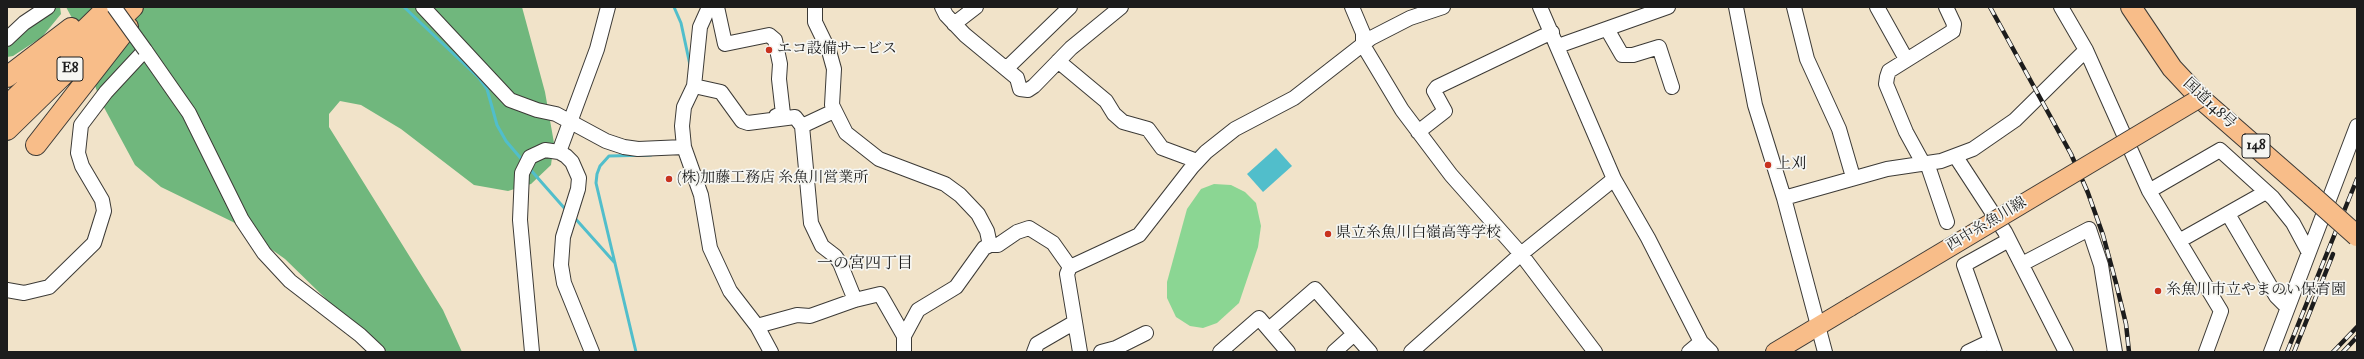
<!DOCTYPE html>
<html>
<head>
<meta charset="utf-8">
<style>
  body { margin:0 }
  #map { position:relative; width:2364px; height:359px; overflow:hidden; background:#f1e3c9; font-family:"IM FELL Double Pica",serif }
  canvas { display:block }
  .frame { position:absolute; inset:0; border:8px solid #1c1c1c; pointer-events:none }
</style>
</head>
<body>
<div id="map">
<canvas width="2364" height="359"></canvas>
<div class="frame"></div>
</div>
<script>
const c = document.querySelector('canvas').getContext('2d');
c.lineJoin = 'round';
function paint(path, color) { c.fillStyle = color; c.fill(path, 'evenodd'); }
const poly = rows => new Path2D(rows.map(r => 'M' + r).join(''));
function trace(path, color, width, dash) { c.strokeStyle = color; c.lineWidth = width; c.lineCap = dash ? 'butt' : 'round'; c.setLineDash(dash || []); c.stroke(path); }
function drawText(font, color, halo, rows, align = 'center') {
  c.font = font + ' "IM FELL Double Pica","Noto Serif JP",serif'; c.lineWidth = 3.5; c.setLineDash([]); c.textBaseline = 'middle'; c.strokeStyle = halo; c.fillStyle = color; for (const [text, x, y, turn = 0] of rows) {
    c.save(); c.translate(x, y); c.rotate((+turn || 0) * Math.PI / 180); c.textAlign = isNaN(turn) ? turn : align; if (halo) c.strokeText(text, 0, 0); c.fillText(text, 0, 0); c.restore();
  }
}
paint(poly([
  [1214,184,1231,185,1245,192,1256,203,1261,226,1258,247,1239,303,1217,323,1203,328,1190,326,1176,317,1167,298,1167,282,1187,209,1201,189]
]), '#8bd693');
paint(poly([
  [60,7,61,14,42,37,13,56,7,57,7,46,24,28,53,8],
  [66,7,522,7,545,92,554,143,551,165,531,184,508,191,474,185,401,129,361,105,340,101,329,114,329,127,443,310,462,352,366,352,324,297,285,259,233,222,161,187,135,165,100,100,83,51,78,29]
]), '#70b77d');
paint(poly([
  [1276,148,1292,166,1263,192,1247,174]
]), '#51becb');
trace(poly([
  [404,7,479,78,487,89,497,125,506,141,524,162],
  [674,7,681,23,690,65],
  [529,168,566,210],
  [573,216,615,263],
  [636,352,596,183,597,174,600,166,609,156,651,155]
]), '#51becb', 3);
const minor = poly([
  [423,7,510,100,537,110,556,114,606,141,624,147,638,149,684,147],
  [709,7,700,27,694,86,684,107,682,126,684,147,701,195,710,248,730,291,757,326,771,352],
  [717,7,725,44,769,35,775,40,780,64,779,79,783,114,776,116,775,119],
  [815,7,815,22,829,51,834,69,832,105,846,133,879,159,945,184,960,195,978,214,987,231,990,245],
  [942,7,946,15,965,35,1017,78,1020,89,1028,90,1034,86,1071,48,1121,7],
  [1352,7,1363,33,1363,45,1402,110,1451,175,1521,254,1595,352],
  [1540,7,1614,179,1648,238,1701,342,1711,352],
  [1736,7,1755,105,1784,198,1825,352],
  [1794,7,1807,59,1839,129,1853,177],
  [1877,7,1906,59],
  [2061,7,2086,50,2149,191,2221,311,2206,352],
  [954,24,976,7],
  [1607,29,1622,55,1633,55,1659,47,1672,87],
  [7,39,24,23,48,7],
  [1558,46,1668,7],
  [1058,61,1106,101,1114,114,1123,122,1148,129,1162,148,1197,161],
  [1007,68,1070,7],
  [694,86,721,92,742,121,748,123,795,117,802,126,811,223,822,246,835,256,840,263,855,300],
  [802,126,834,111],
  [1418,132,1445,111,1434,91,1437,87,1552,32],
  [559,152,597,49,608,7],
  [1956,157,2005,232,2066,352],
  [1923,163,1906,132,1886,84,1887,77,1889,71,1953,31,1954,24,1946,7],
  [1927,163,1947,222],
  [2149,191,2220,150,2273,198,2293,223,2308,251],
  [1784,198,1887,169,1941,161,1973,149,2015,120,2086,50],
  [2228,214,2276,296,2287,307],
  [2179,241,2266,192],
  [2022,264,2089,229,2101,265,2115,352],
  [7,290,24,293,49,287,94,243,104,211,102,200,82,166,78,153,81,125,106,92,145,50,189,113,242,220,264,253,290,281,360,335,378,352],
  [757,326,797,315,810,316,855,300,880,294,904,336],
  [1269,329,1315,289,1370,352],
  [532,352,520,220,522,173,530,157,545,150,559,152,566,156,572,162,579,178,578,189,563,237,561,265,564,283,592,352],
  [904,352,904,336,918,310,956,287,984,248,990,245,998,245,1017,232,1029,228,1053,243,1070,267],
  [1034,352,1037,344,1075,322],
  [1080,352,1067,274,1070,267,1139,235,1192,167,1206,152,1235,129,1294,98,1371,38,1410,18,1443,7],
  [1101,352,1116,348,1146,333],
  [1220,352,1259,318,1288,352],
  [1334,352,1354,334],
  [1411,352,1521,254,1614,179],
  [1689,352,1701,342],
  [1968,352,1991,341],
  [1995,352,1964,265,2009,240],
  [2271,352,2357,126]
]);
const major = poly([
  [1775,352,1850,307]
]);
const highway = poly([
  [2131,7,2172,68,2200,98,2311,195],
  [7,77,71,28],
  [7,106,108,7],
  [7,130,133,7],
  [36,145,128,27]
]);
trace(minor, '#3c3a36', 16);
trace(major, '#3c3a36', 20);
trace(highway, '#3c3a36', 22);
trace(minor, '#fff', 14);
trace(major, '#f8bd89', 18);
trace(highway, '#f8bd89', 20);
const rail = poly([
  [1990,7,2071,154,2088,193,2103,235,2116,283,2126,324,2129,352],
  [2287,352,2357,179],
  [2294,352,2333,254],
  [2333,352,2357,327],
  [2343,352,2357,337]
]);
trace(rail, '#1c1c1c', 4.5);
trace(rail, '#f6f6f2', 3, [9]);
const minorBridge = poly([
  [114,7,145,50]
]);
const majorBridge = poly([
  [1850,307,2200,98]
]);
const highwayBridge = poly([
  [2311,195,2357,236]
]);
trace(minorBridge, '#3c3a36', 16, []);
trace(majorBridge, '#3c3a36', 20, []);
trace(highwayBridge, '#3c3a36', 22, []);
trace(minorBridge, '#fff', 14);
trace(majorBridge, '#f8bd89', 18);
trace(highwayBridge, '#f8bd89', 20);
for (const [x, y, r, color] of [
  [769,50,4,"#c8321e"],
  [1768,165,4,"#c8321e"],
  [669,179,4,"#c8321e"],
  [1328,234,4,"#c8321e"],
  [2158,291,4,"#c8321e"]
]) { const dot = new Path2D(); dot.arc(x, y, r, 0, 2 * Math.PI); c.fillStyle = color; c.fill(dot); trace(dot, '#f6f6f2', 1.5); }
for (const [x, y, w] of [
  [70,69,26],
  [2256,146,28]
]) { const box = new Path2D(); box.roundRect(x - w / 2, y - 12, w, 24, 3); c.fillStyle = '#f6f6f2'; c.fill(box); trace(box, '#1c1c1c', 1); }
drawText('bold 14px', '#1c1c1c', null, [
  ["E8",70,69],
  ["148",2256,146]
]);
drawText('15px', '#1c1c1c', '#f6f6f2', [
  ["エコ設備サービス",777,50],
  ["上刈",1776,165],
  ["(株)加藤工務店 糸魚川営業所",677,179],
  ["県立糸魚川白嶺高等学校",1336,234],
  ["糸魚川市立やまのい保育園",2166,291]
], 'left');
drawText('15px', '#1c1c1c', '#f6f6f2', [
  ["国道148号",2209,104,43],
  ["西中糸魚川線",1987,225,-31]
]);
drawText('16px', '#1c1c1c', '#f6f6f2', [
  ["一の宮四丁目",865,265]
]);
</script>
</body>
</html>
